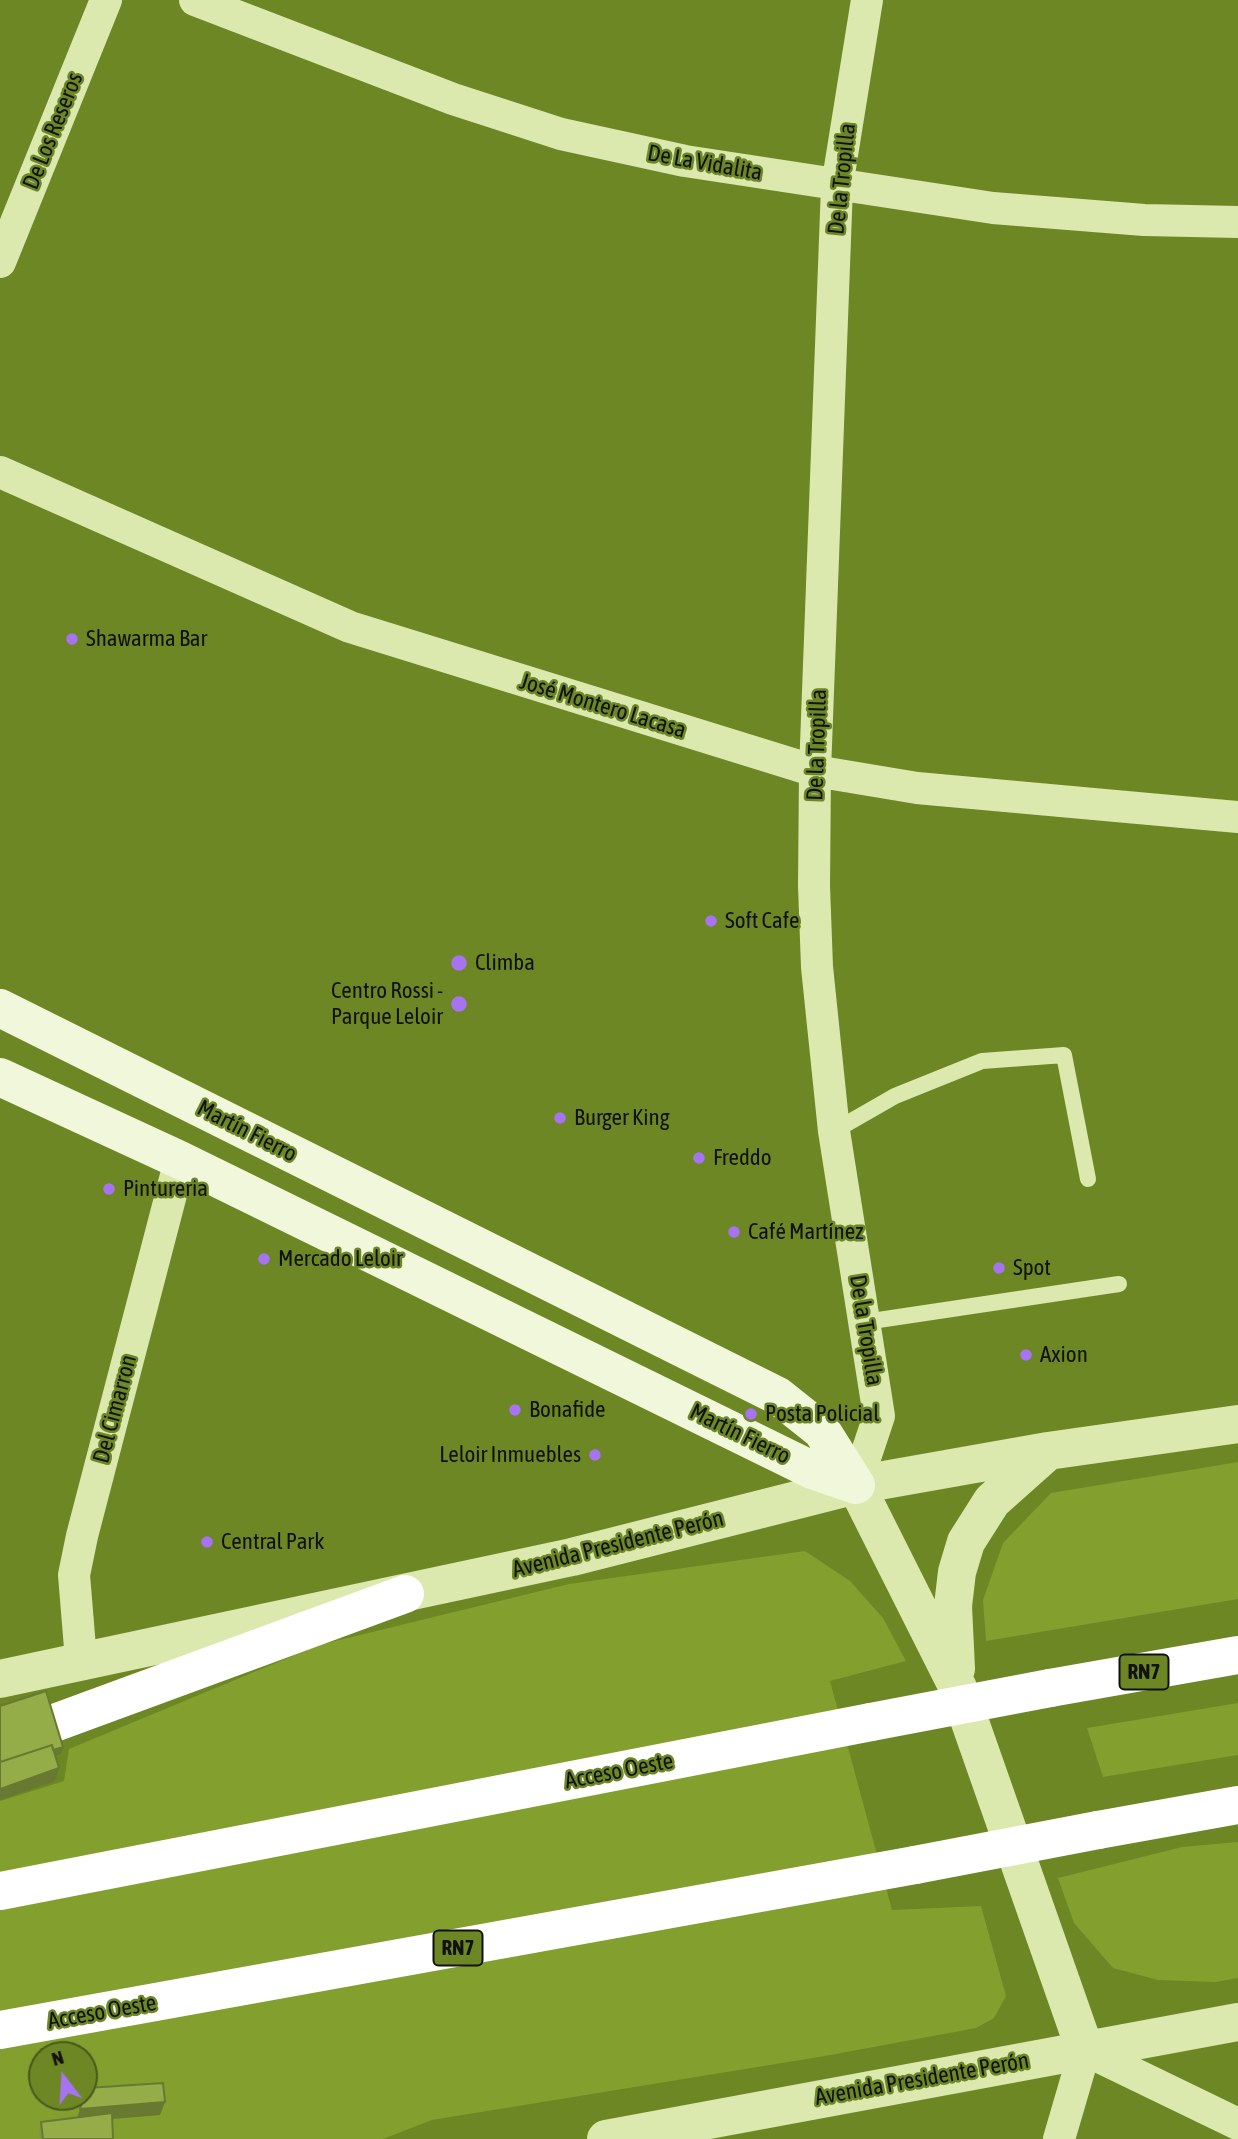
<!DOCTYPE html>
<html>
<head>
<meta charset="utf-8">
<style>
  body { margin:0 }
  #map { position:relative; width:1238px; height:2139px; overflow:hidden; background:#6d8724; font-family:"Asap Condensed",sans-serif }
  canvas { display:block }
  .north { position:absolute; left:28px; top:2041px; width:70px; height:70px; box-sizing:border-box; background:#6d8724; border:2px solid #48581c; border-radius:50%; rotate:343deg; font-size:19px; font-weight:700; line-height:28px; text-align:center; color:#111 }
  .north::after { content:''; display:block; margin:auto; width:24px; height:32px; background:#a773f3; clip-path:polygon(50% 0,100% 100%,50% 72%,0 100%) }
</style>
</head>
<body>
<div id="map">
<canvas width="1238" height="2139"></canvas>
<div class="north">N</div>
</div>
<script>
const c = document.querySelector('canvas').getContext('2d');
c.lineJoin = 'round';
function paint(path, color) { c.fillStyle = color; c.fill(path, 'evenodd'); }
const poly = rows => new Path2D(rows.map(r => 'M' + r).join(''));
function trace(path, color, width, dash) { c.strokeStyle = color; c.lineWidth = width; c.lineCap = dash ? 'butt' : 'round'; c.setLineDash(dash || []); c.stroke(path); }
function drawText(font, color, halo, rows, align = 'center') {
  c.font = font + ' "Asap Condensed",sans-serif'; c.lineWidth = 5; c.setLineDash([]); c.textBaseline = 'middle'; c.strokeStyle = halo; c.fillStyle = color; for (const [text, x, y, turn = 0] of rows) {
    c.save(); c.translate(x, y); c.rotate((+turn || 0) * Math.PI / 180); c.textAlign = isNaN(turn) ? turn : align; if (halo) c.strokeText(text, 0, 0); c.fillText(text, 0, 0); c.restore();
  }
}
paint(poly([
  [1238,1462,1238,1599,986,1641,983,1600,1003,1543,1051,1493],
  [805,1551,850,1581,883,1618,906,1661,830,1681,892,1910,981,1906,1006,1996,994,2018,976,2028,825,2056,432,2120,383,2139,0,2139,0,1801,64,1781,69,1749,319,1645,569,1584],
  [42,2055,84,2055,84,2097,42,2097],
  [1238,1703,1238,1755,1103,1777,1087,1728],
  [1238,1842,1238,1978,1216,1982,1158,1980,1113,1968,1074,1923,1058,1878,1182,1847]
]), '#839f2e');
trace(poly([
  [834,1131,895,1096,982,1061,1064,1055,1088,1179],
  [865,1322,1119,1284]
]), '#dbe9af', 16);
trace(poly([
  [195,0,453,99,561,134,685,161,993,208,1144,220,1238,222],
  [0,262,106,0],
  [0,472,350,627,815,771,917,788,1238,817],
  [856,1485,879,1416,834,1131,817,967,814,886,815,771,837,186,867,0],
  [81,1660,74,1575,82,1536,180,1160],
  [1059,2139,1085,2050,1238,2124]
]), '#dbe9af', 32);
trace(poly([
  [856,1485,958,1688,1085,2050],
  [956,1669,953,1606,957,1572,966,1542,992,1501,1047,1452],
  [0,1679,572,1557,856,1485,1048,1451,1238,1424],
  [606,2139,1238,2022]
]), '#dbe9af', 38);
trace(poly([
  [0,1008,778,1396,822,1431,856,1485],
  [0,1077,180,1160,812,1470,856,1485]
]), '#f0f7da', 38);
trace(poly([
  [1050,1688,1238,1655],
  [0,1743,405,1594],
  [1098,1830,1238,1805],
  [0,1891,871,1722],
  [0,2030,915,1865]
]), '#fff', 38);
trace(poly([
  [871,1722,1050,1688],
  [915,1865,1098,1830]
]), '#fff', 38);
paint(poly([
  [83,2097,84,2097,160,2115,112,2119,113,2139,40,2139,39,2129,41,2122,77,2118]
]), '#7f953e');
paint(poly([
  [63,1747,61,1754,0,1773,0,1767],
  [59,1768,55,1781,0,1800,0,1789],
  [165,2102,160,2115,76,2122,80,2109]
]), '#687932');
const building = poly([
  [46,1691,63,1747,53,1750,52,1745,0,1762,0,1706,46,1691],
  [52,1745,59,1768,0,1789,0,1762,52,1745],
  [163,2083,165,2102,80,2109,87,2088,163,2083],
  [112,2113,113,2139,43,2139,41,2122,112,2113]
]);
paint(building, '#94ad48');
trace(building, '#687932', 2);
for (const [x, y, r, color] of [
  [72,639,7,"#a773f3"],
  [711,921,7,"#a773f3"],
  [459,963,9,"#a773f3"],
  [459,1004,9,"#a773f3"],
  [560,1118,7,"#a773f3"],
  [699,1158,7,"#a773f3"],
  [109,1189,7,"#a773f3"],
  [734,1232,7,"#a773f3"],
  [264,1259,7,"#a773f3"],
  [999,1268,7,"#a773f3"],
  [1026,1355,7,"#a773f3"],
  [515,1410,7,"#a773f3"],
  [751,1414,7,"#a773f3"],
  [595,1455,7,"#a773f3"],
  [207,1542,7,"#a773f3"]
]) { const dot = new Path2D(); dot.arc(x, y, r, 0, 2 * Math.PI); c.fillStyle = color; c.fill(dot); trace(dot, '#6d8724', 2.5); }
for (const [x, y, w] of [
  [1144,1672,49],
  [458,1948,49]
]) { const box = new Path2D(); box.roundRect(x - w / 2, y - 17.5, w, 35, 5); c.fillStyle = '#6d8724'; c.fill(box); trace(box, '#111', 2); }
drawText('bold 21px', '#111', null, [
  ["RN7",1144,1672],
  ["RN7",458,1948]
]);
drawText('23px', '#111', '#6d8724', [
  ["De Los Reseros",53,131,-68],
  ["De La Vidalita",705,163,10],
  ["De la Tropilla",842,179,-84],
  ["José Montero Lacasa",603,706,17],
  ["De la Tropilla",817,745,-88],
  ["Martín Fierro",247,1131,27],
  ["De la Tropilla",866,1330,81],
  ["Del Cimarron",115,1409,-75],
  ["Martín Fierro",740,1434,26],
  ["Avenida Presidente Perón",618,1544,-14],
  ["Acceso Oeste",619,1771,-11],
  ["Acceso Oeste",102,2012,-10],
  ["Avenida Presidente Perón",922,2079,-10]
]);
drawText('23px', '#111', '#6d8724', [
  ["Shawarma Bar",86,639],
  ["Soft Cafe",725,921],
  ["Climba",475,963],
  ["Centro Rossi -",443,991,"right"],
  ["Parque Leloir",443,1017,"right"],
  ["Burger King",574,1118],
  ["Freddo",713,1158],
  ["Pintureria",123,1189],
  ["Café Martínez",748,1232],
  ["Mercado Leloir",278,1259],
  ["Spot",1013,1268],
  ["Axion",1040,1355],
  ["Bonafide",529,1410],
  ["Posta Policial",765,1414],
  ["Leloir Inmuebles",581,1455,"right"],
  ["Central Park",221,1542]
], 'left');
</script>
</body>
</html>
